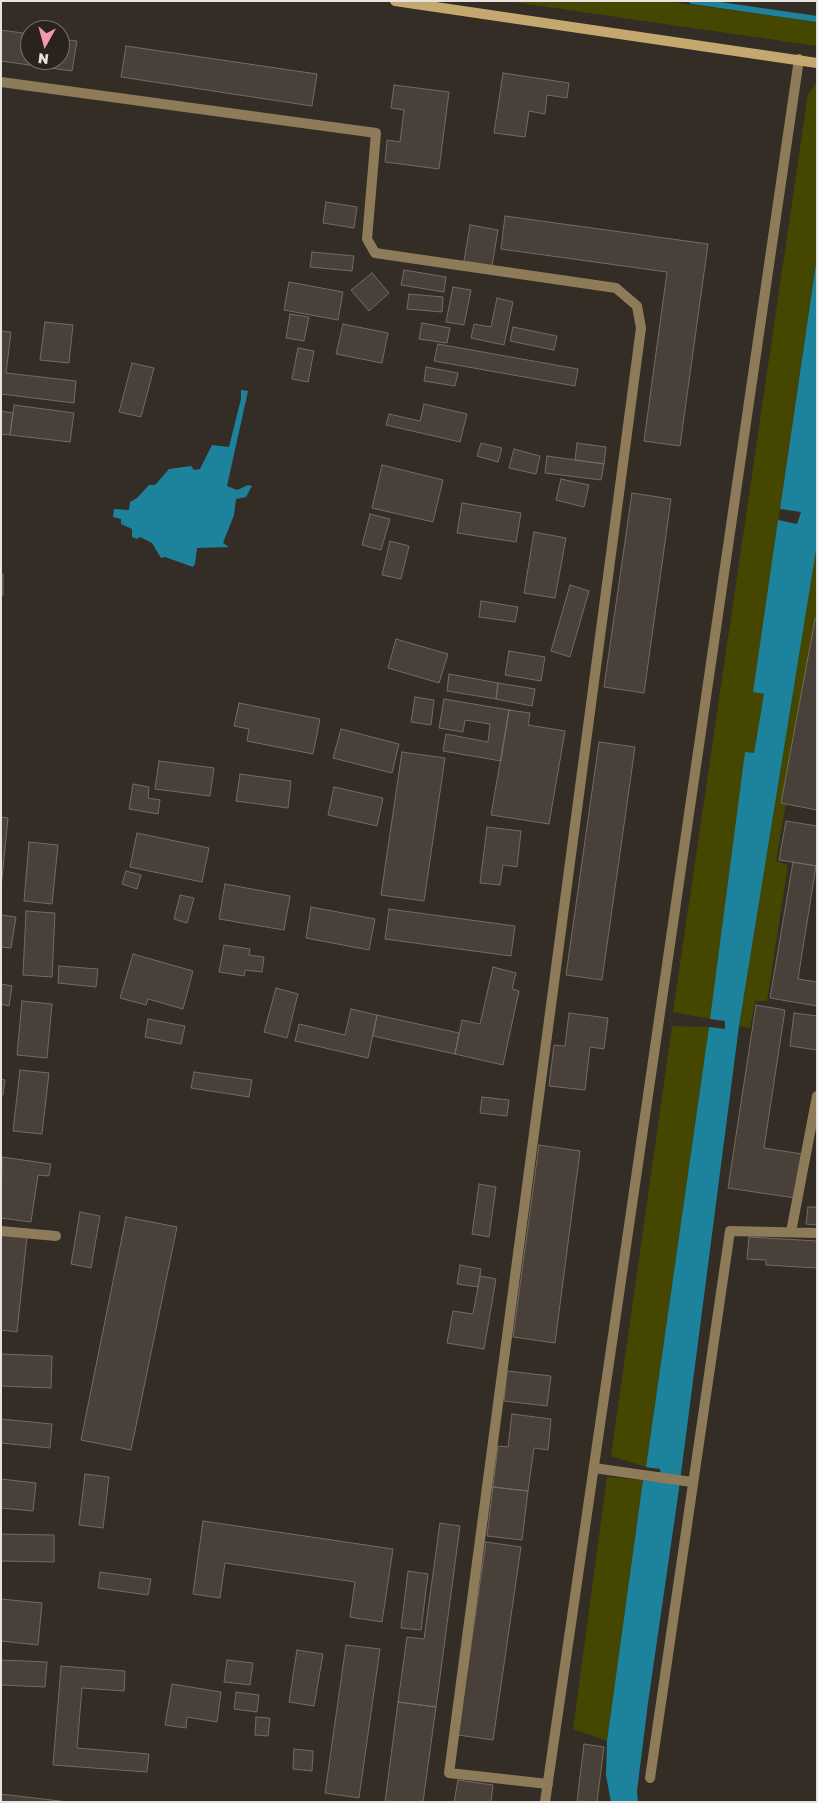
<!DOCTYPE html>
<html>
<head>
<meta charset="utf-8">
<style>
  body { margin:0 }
  #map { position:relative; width:818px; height:1803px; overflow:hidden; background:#332d25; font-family:"Golos Text",sans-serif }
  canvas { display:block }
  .frame { position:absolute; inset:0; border:2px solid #e7e3de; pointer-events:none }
  .north { position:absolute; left:20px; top:20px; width:50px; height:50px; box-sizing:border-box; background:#29231b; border:1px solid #757069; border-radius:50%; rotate:187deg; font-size:14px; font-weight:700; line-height:20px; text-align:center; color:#e7e3de }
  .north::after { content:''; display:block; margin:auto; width:18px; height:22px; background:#f29aae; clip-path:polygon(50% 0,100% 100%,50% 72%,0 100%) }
</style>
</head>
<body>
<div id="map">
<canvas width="818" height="1803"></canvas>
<div class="frame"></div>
<div class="north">N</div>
</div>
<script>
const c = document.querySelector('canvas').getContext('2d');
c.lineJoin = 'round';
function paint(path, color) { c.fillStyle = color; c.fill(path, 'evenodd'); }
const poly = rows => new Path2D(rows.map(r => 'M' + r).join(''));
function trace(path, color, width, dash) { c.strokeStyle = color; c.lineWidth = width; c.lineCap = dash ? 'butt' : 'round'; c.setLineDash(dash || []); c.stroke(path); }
paint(poly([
  [506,1,665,1,817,22,817,46],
  [817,82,817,257,753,692,764,694,754,753,745,753,710,1019,673,1012,808,94],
  [817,542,817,623,776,861,788,865,767,1001,755,1001,750,1028,739,1026],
  [672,1026,709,1027,646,1467,611,1456],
  [607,1477,643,1480,607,1741,573,1729]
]), '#454600');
paint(poly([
  [817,257,817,544,739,1026,679,1489,648,1703,637,1791,638,1802,611,1802,606,1775,607,1741,643,1480,662,1482,660,1469,646,1467,709,1027,725,1029,725,1021,710,1019,745,752,754,753,764,694,753,692,778,520,797,524,801,512,780,509],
  [241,390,248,391,227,486,237,490,248,485,252,486,246,497,236,499,234,515,223,543,229,547,197,548,195,564,193,567,165,557,161,558,152,543,140,537,137,539,132,537,132,529,121,524,121,519,113,517,114,509,129,510,130,502,137,498,149,485,155,485,169,469,191,466,194,470,200,469,212,445,229,447,241,399]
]), '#1d839c');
trace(poly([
  [692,1,817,19]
]), '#1d839c', 6);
const building = poly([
  [1,30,30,34,30,60,60,60,60,39,77,41,72,71,1,61,1,30],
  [126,46,317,74,312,106,121,77,126,46],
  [503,73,569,83,567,98,547,95,545,114,529,111,525,137,494,133,503,73],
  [394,85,449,92,439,169,385,162,387,140,400,142,404,110,391,108,394,85],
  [326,202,357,207,354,228,323,223,326,202],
  [505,216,708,244,680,446,644,441,667,272,501,249,505,216],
  [470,225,498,230,492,266,464,261,470,225],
  [312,252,354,256,352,271,310,267,312,252],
  [404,270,446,277,444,292,401,285,404,270],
  [372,273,389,293,369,311,351,290,372,273],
  [289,282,343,292,338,320,284,310,289,282],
  [453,287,471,290,464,325,446,322,453,287],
  [409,294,443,297,442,312,407,309,409,294],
  [497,298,513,302,504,345,471,338,474,324,491,327,497,298],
  [290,314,309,317,304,341,286,338,290,314],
  [45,322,73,325,69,363,40,360,45,322],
  [422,323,450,328,447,343,419,339,422,323],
  [343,324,388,333,382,363,336,354,343,324],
  [513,327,557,336,554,350,510,341,513,327],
  [1,331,11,332,6,373,76,381,74,403,1,394,1,331],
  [438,344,578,369,575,386,434,361,438,344],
  [298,348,314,351,308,382,292,379,298,348],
  [132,363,154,368,141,417,119,412,132,363],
  [426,367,458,373,455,386,424,381,426,367],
  [424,404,467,414,460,442,386,425,389,414,420,421,424,404],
  [14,405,74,413,70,442,10,435,14,405],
  [1,411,13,413,10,435,1,434,1,411],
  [481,443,502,448,498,462,477,456,481,443],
  [577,443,606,447,604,464,575,460,577,443],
  [514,449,540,456,536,474,509,468,514,449],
  [547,456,604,464,601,480,545,473,547,456],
  [382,465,443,480,433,522,372,508,382,465],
  [561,479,589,485,584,507,556,500,561,479],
  [632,493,671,499,644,693,604,687,632,493],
  [462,503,521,513,516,542,457,533,462,503],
  [370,514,390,519,381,550,362,545,370,514],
  [534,532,566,538,555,598,524,593,534,532],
  [390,541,409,546,401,579,382,575,390,541],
  [1,574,3,574,3,595,1,596,1,574],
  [570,585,589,591,570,657,551,651,570,585],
  [481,601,518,607,515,622,479,617,481,601],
  [815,619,817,620,817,810,781,803,815,619],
  [396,639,448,654,439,683,388,668,396,639],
  [509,651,545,657,541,681,505,675,509,651],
  [449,674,498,683,496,699,447,691,449,674],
  [498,683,535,689,532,706,496,699,498,683],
  [415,697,434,700,431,725,411,722,415,697],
  [444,699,509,710,501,761,443,751,446,734,488,742,490,724,465,720,463,732,439,728,444,699],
  [239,703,320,719,313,754,247,741,249,729,234,726,239,703],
  [509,710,530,713,528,725,565,731,549,824,491,815,509,710],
  [341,729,399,744,392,773,333,758,341,729],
  [599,742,635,747,602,980,566,975,599,742],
  [402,752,445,758,424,901,381,895,402,752],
  [159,761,214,768,210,796,155,789,159,761],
  [240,774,291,781,288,808,236,801,240,774],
  [133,784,149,787,148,798,160,800,158,814,129,809,133,784],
  [334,787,383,798,377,826,328,815,334,787],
  [1,817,8,818,1,888,1,817],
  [786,821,817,826,817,866,779,860,786,821],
  [487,827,521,831,517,867,503,865,500,885,480,883,487,827],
  [137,833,209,848,202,882,130,867,137,833],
  [29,842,58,845,52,904,24,901,29,842],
  [793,862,816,866,798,979,817,982,817,1006,770,998,793,862],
  [126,871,141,875,137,889,122,884,126,871],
  [225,884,290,896,284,930,219,919,225,884],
  [180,895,194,898,187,923,174,919,180,895],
  [311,907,375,919,369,950,306,938,311,907],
  [389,909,515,926,511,956,385,939,389,909],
  [26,911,55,913,52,977,23,975,26,911],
  [1,915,16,917,11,948,1,947,1,915],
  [224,945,250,949,249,955,264,957,262,972,245,970,244,976,219,972,224,945],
  [133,954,193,971,183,1009,148,999,146,1005,120,998,133,954],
  [59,966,98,969,96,987,58,983,59,966],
  [493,967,516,973,512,989,519,991,503,1065,455,1054,462,1020,480,1024,493,967],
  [1,984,12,986,9,1006,1,1004,1,984],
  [276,988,298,994,287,1038,264,1032,276,988],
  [22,1001,52,1004,47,1058,17,1055,22,1001],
  [756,1005,785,1010,764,1148,802,1154,795,1198,728,1188,756,1005],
  [351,1009,377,1015,368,1058,295,1041,299,1024,345,1035,351,1009],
  [569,1013,608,1018,604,1049,590,1047,585,1090,549,1086,554,1045,565,1046,569,1013],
  [794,1013,817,1016,817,1050,790,1046,794,1013],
  [377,1015,459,1033,455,1054,373,1036,377,1015],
  [148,1019,185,1026,181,1044,145,1037,148,1019],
  [20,1070,49,1073,42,1134,13,1131,20,1070],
  [194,1072,252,1080,249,1097,191,1088,194,1072],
  [1,1079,5,1080,3,1095,1,1095,1,1079],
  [482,1097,509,1100,507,1116,480,1113,482,1097],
  [539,1145,580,1151,555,1343,513,1337,539,1145],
  [2,1157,51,1164,49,1176,38,1175,31,1222,1,1218,2,1157],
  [479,1184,496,1187,489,1237,472,1234,479,1184],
  [808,1207,817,1207,817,1225,806,1224,808,1207],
  [80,1212,100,1216,91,1268,71,1264,80,1212],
  [126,1217,177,1227,131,1450,81,1440,126,1217],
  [1,1233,27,1236,17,1332,1,1330,1,1233],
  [749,1237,817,1241,817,1268,766,1265,766,1260,747,1259,749,1237],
  [460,1265,481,1269,478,1287,457,1284,460,1265],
  [480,1276,496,1279,484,1349,447,1343,453,1311,473,1314,480,1276],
  [1,1354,52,1356,51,1388,1,1386,1,1354],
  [507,1371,551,1376,547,1406,504,1401,507,1371],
  [512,1414,551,1419,548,1450,534,1448,528,1491,493,1487,498,1446,508,1447,512,1414],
  [1,1419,52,1424,50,1448,1,1443,1,1419],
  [85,1474,109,1477,103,1528,79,1525,85,1474],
  [1,1479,36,1483,33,1511,1,1508,1,1479],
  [493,1487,528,1491,522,1540,487,1536,493,1487],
  [203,1521,393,1549,382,1622,350,1617,355,1582,225,1563,220,1598,193,1594,203,1521],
  [440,1523,460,1526,436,1707,398,1702,407,1637,424,1639,440,1523],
  [1,1534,54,1535,54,1562,1,1561,1,1534],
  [486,1542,521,1547,493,1740,458,1735,486,1542],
  [408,1571,428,1574,421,1630,401,1628,408,1571],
  [100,1572,151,1579,148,1595,98,1588,100,1572],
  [1,1599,42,1603,38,1645,1,1641,1,1599],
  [346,1645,380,1649,359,1798,325,1793,346,1645],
  [297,1650,323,1654,314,1706,289,1702,297,1650],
  [1,1660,47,1662,45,1687,1,1685,1,1660],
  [227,1660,253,1663,250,1685,224,1682,227,1660],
  [61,1666,125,1671,124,1691,82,1688,77,1748,149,1754,147,1772,53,1765,61,1666],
  [172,1684,221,1692,217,1722,187,1717,186,1728,165,1725,172,1684],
  [236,1692,259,1695,257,1712,234,1709,236,1692],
  [398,1702,436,1707,423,1802,385,1802,398,1702],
  [256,1717,270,1718,268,1736,255,1735,256,1717],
  [584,1744,604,1747,597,1802,577,1802,584,1744],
  [294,1749,313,1751,312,1771,293,1769,294,1749],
  [458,1780,493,1785,491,1802,454,1802,458,1780],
  [1,1794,68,1802,1,1802,1,1794]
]);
paint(building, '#494039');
trace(building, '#746b63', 1);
trace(poly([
  [1,82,376,133,367,239,375,253,616,288,637,306,641,328,449,1773,548,1784],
  [1,1231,56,1236],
  [791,1232,817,1096],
  [594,1468,692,1482],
  [650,1778,730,1231,817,1233],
  [545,1802,799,59]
]), '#8e7b5a', 10);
trace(poly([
  [395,1,817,63]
]), '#c5a770', 10);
</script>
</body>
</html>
